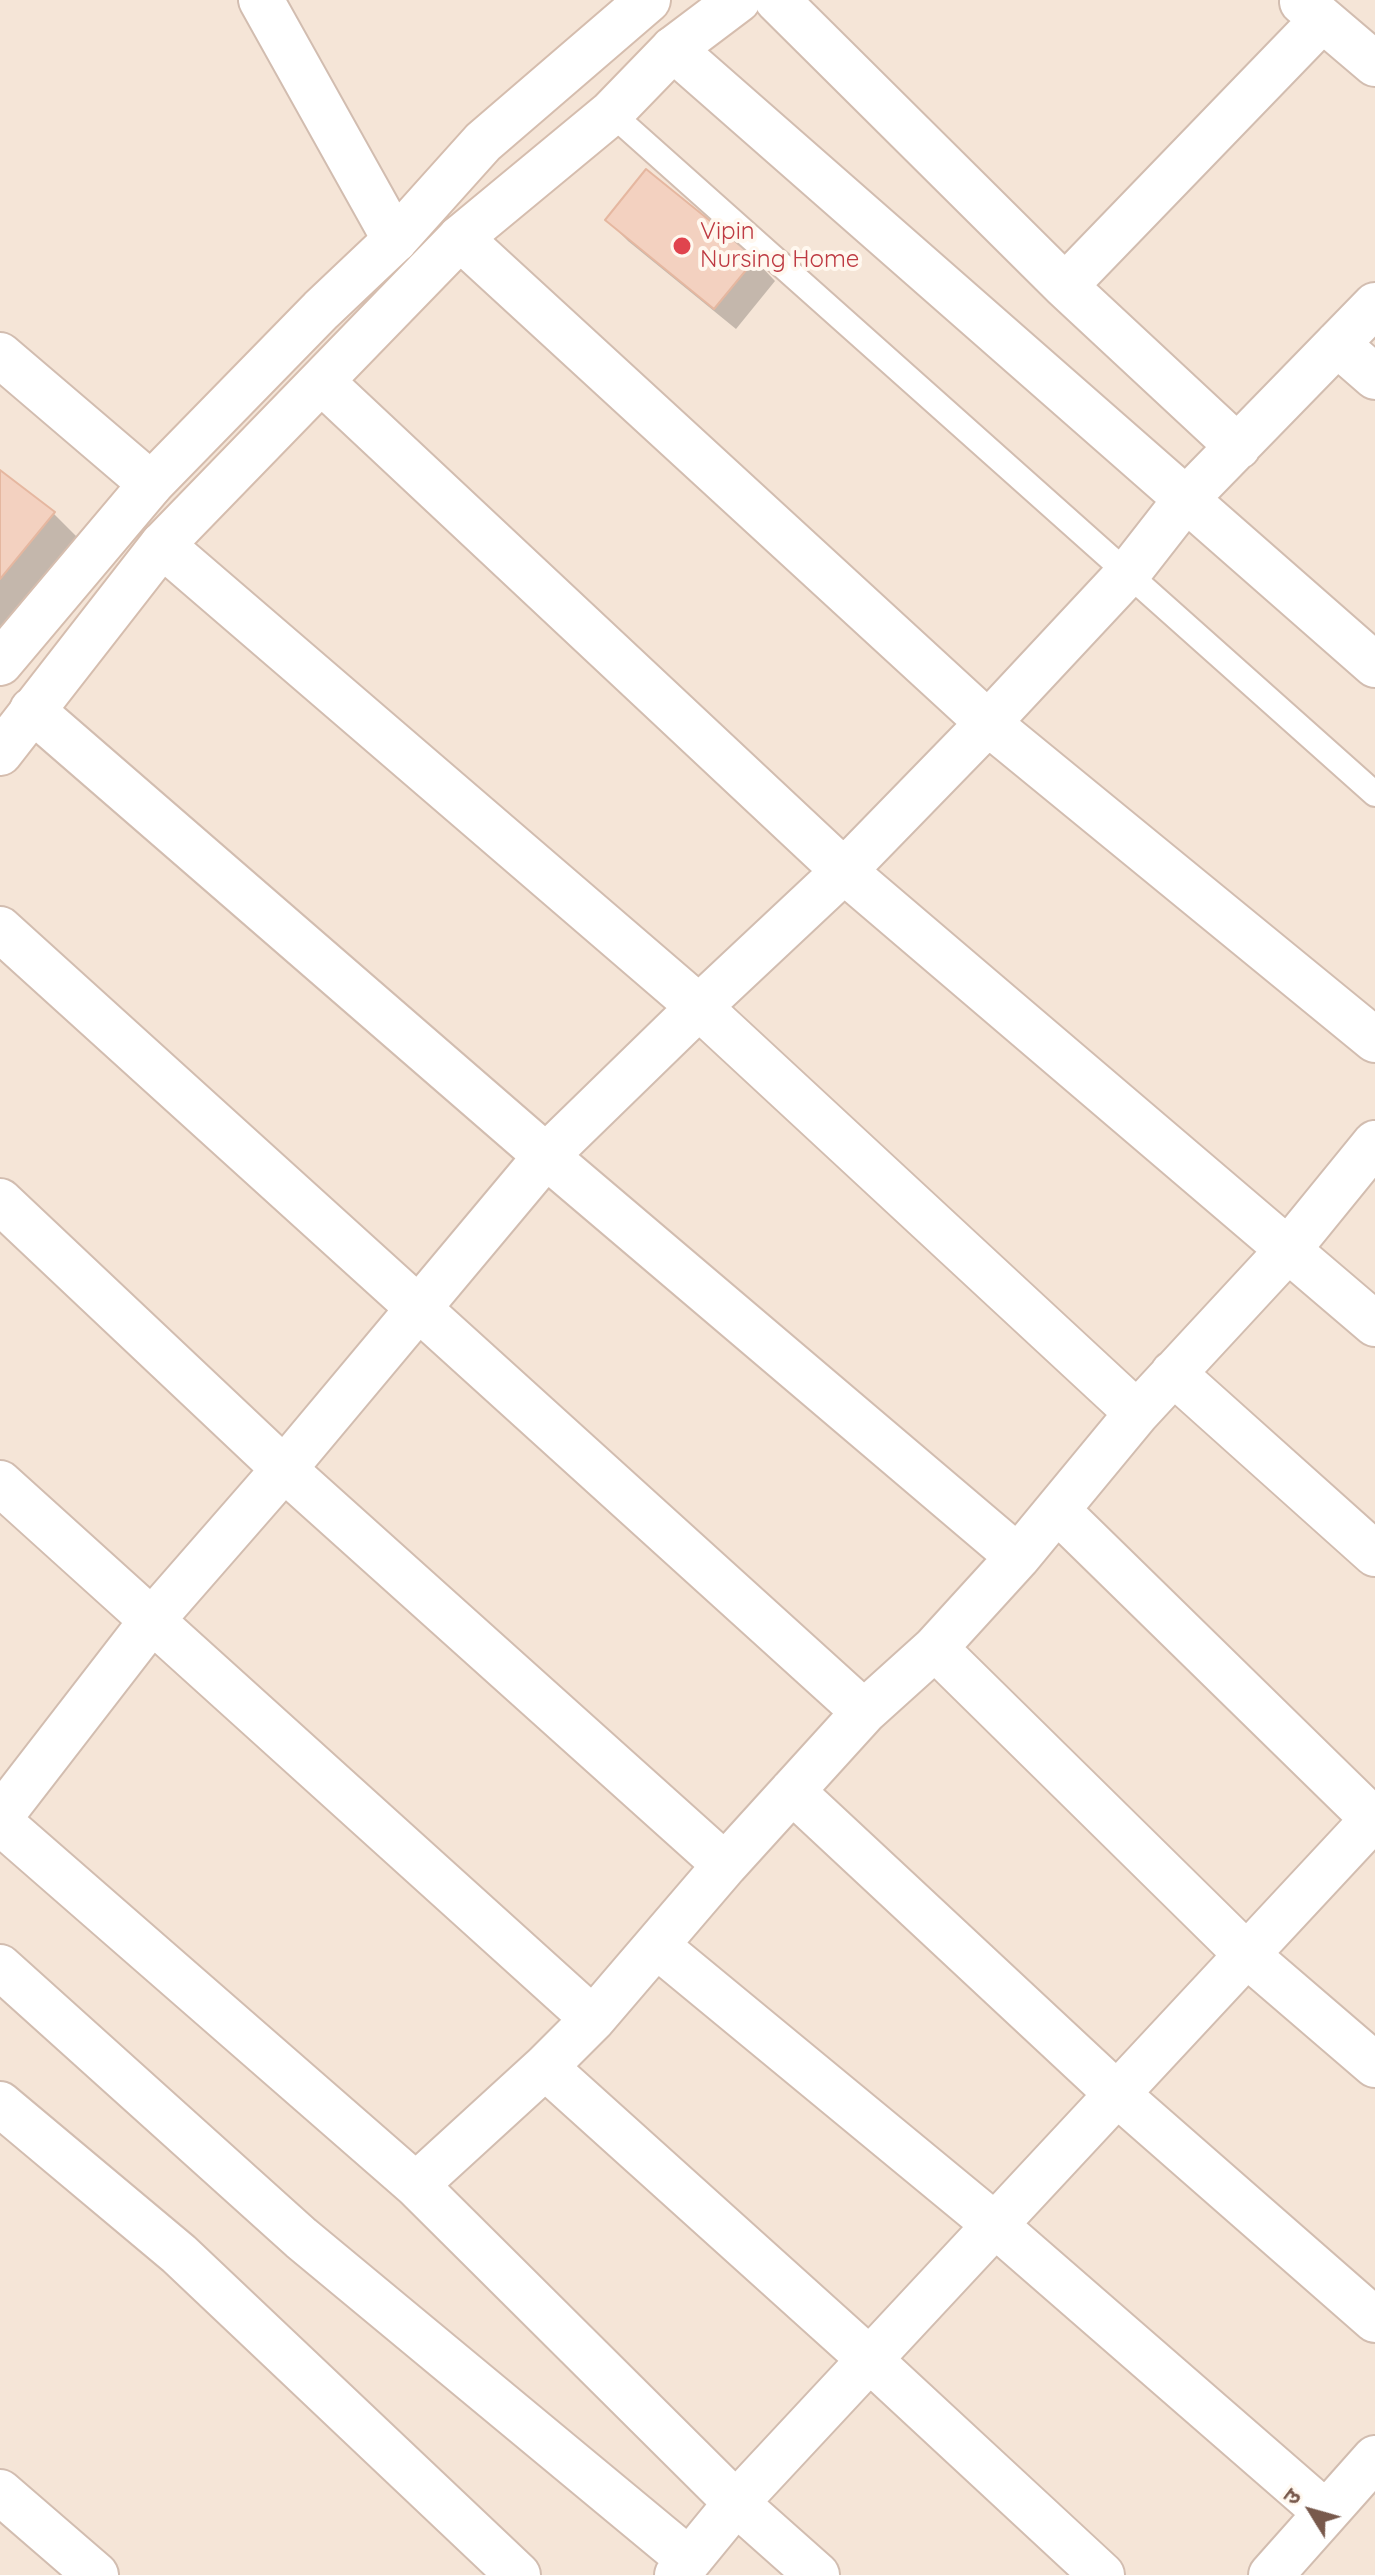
<!DOCTYPE html>
<html>
<head>
<meta charset="utf-8">
<style>
  body { margin:0 }
  #map { position:relative; width:1375px; height:2575px; overflow:hidden; background:#fdf4e9; font-family:Quicksand,"Noto Sans Devanagari",sans-serif }
  canvas { display:block }
  .north { position:absolute; left:1271px; top:2471px; width:80px; height:80px; -webkit-text-stroke:6px #fff8ef; paint-order:stroke; rotate:307deg; font-size:22px; font-weight:700; line-height:32px; text-align:center; color:#78594c }
  .north::after { content:''; display:block; margin:auto; width:28px; height:36px; background:#78594c; clip-path:polygon(50% 0,100% 100%,50% 72%,0 100%) }
</style>
</head>
<body>
<div id="map">
<canvas width="1375" height="2575"></canvas>
<div class="north">उ</div>
</div>
<script>
const c = document.querySelector('canvas').getContext('2d');
c.lineJoin = 'round';
function paint(path, color) { c.fillStyle = color; c.fill(path, 'evenodd'); }
const poly = rows => new Path2D(rows.map(r => 'M' + r).join(''));
function trace(path, color, width, dash) { c.strokeStyle = color; c.lineWidth = width; c.lineCap = dash ? 'butt' : 'round'; c.setLineDash(dash || []); c.stroke(path); }
function drawText(font, color, halo, rows, align = 'center') {
  c.font = font + ' Quicksand,sans-serif'; c.lineWidth = 8; c.setLineDash([]); c.textBaseline = 'middle'; c.strokeStyle = halo; c.fillStyle = color; for (const [text, x, y, turn = 0] of rows) {
    c.save(); c.translate(x, y); c.rotate((+turn || 0) * Math.PI / 180); c.textAlign = isNaN(turn) ? turn : align; if (halo) c.strokeText(text, 0, 0); c.fillText(text, 0, 0); c.restore();
  }
}
paint(poly([
  [0,0,1375,0,1375,2575,0,2575]
]), '#f5e5d7');
paint(poly([
  [646,172,755,260,775,281,736,329,628,241,607,220],
  [0,472,53,513,80,540,0,638]
]), '#0003');
const building = poly([
  [646,169,756,258,714,309,605,220,646,169],
  [0,470,55,512,0,579,0,470]
]);
paint(building, '#f3d1c0');
trace(building, '#e5b7a0', 2);
const lane = poly([
  [611,113,1375,794]
]);
const street = poly([
  [261,0,395,240],
  [777,0,1065,286,1238,447],
  [1302,2,1375,64],
  [673,49,1375,665],
  [460,238,988,723,1375,1040],
  [1065,286,1322,20],
  [1337,344,1375,377],
  [0,355,151,484],
  [322,382,844,871,1375,1324],
  [162,545,699,1007,1137,1413],
  [32,710,546,1156,1018,1557],
  [0,929,864,1712],
  [0,1201,284,1469,725,1865],
  [1173,1373,1375,1554],
  [0,1483,593,2019],
  [1058,1511,1375,1821],
  [935,1648,1247,1955,1375,2065],
  [792,1791,1117,2094,1375,2320],
  [0,1817,153,1619,284,1469,546,1156,699,1007,844,871,988,723,1129,572,1186,499,1375,305],
  [0,1822,416,2185,736,2503,817,2575],
  [657,1946,995,2225,1326,2513],
  [0,1967,301,2238,688,2559],
  [545,2067,869,2359,1102,2575],
  [0,2104,179,2254,518,2575],
  [416,2185,545,2067,593,2019,725,1865,864,1712,935,1648,1018,1557,1137,1413,1287,1251,1375,1143],
  [0,2492,96,2575],
  [677,2575,736,2503,1375,1817],
  [1271,2575,1375,2458]
]);
const secondary = poly([
  [0,663,151,484,321,310,395,240,483,142,648,0],
  [0,753,162,545,460,238,611,113,673,49,738,0]
]);
trace(lane, '#d2bdb0', 28);
trace(street, '#d2bdb0', 48);
trace(secondary, '#d5bdae', 48);
trace(lane, '#fff', 24);
trace(street, '#fff', 44);
trace(secondary, '#fff', 44);
for (const [x, y, r, color] of [
  [682,246,10,"#e0444e"]
]) { const dot = new Path2D(); dot.arc(x, y, r, 0, 2 * Math.PI); c.fillStyle = color; c.fill(dot); trace(dot, '#fff8ef', 3); }
drawText('24px', '#be3a42', '#fff8ef', [
  ["Vipin",700,232],
  ["Nursing Home",700,260]
], 'left');
</script>
</body>
</html>
